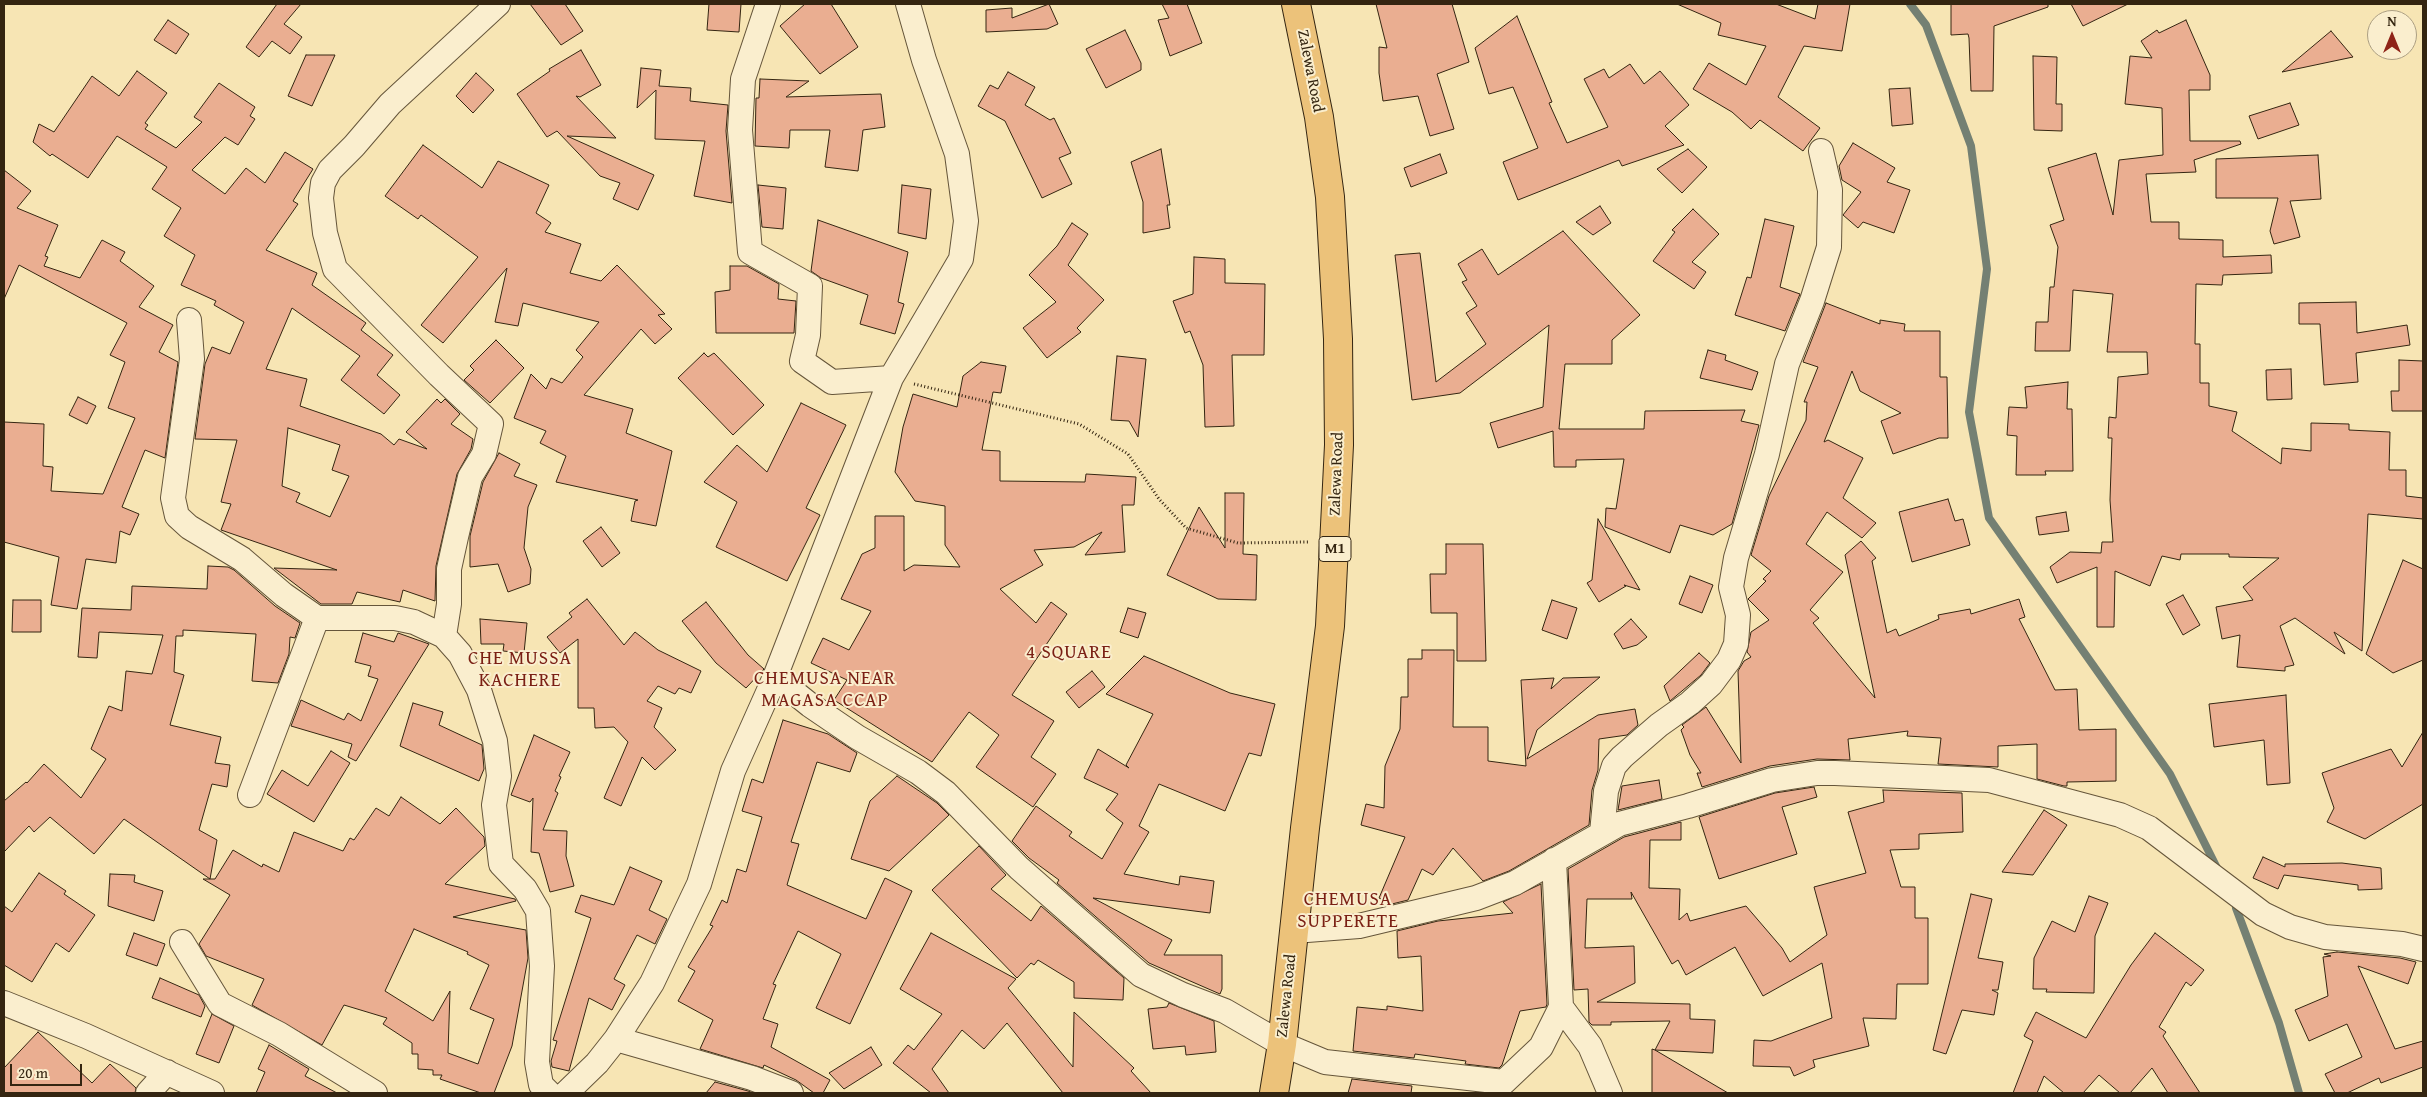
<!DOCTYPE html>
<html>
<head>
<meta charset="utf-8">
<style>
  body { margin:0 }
  #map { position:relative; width:2427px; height:1097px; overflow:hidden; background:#f7e5b4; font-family:"Gentium Book Plus",serif }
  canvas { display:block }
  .frame { position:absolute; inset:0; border:5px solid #342511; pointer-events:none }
  .north { position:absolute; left:2367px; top:10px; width:50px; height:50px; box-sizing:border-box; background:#faeece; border:1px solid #ab9e82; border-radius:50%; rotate:0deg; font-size:14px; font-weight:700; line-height:20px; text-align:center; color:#342511 }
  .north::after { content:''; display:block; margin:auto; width:18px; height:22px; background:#8f2418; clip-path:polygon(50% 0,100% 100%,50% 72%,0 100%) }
  .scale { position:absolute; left:10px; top:1064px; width:72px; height:22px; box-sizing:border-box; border:2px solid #342511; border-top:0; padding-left:6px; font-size:15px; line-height:18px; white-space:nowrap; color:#342511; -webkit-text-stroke:4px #faeece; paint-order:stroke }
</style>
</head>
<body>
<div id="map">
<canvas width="2427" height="1097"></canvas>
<div class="frame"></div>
<div class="north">N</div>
<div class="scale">20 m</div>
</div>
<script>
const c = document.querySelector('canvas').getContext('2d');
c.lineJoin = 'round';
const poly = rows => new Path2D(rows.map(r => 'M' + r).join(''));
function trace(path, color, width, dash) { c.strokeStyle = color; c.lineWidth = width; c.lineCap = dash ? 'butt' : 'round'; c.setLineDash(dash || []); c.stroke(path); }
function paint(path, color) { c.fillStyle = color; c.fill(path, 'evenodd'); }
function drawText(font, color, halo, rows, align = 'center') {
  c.font = font + ' "Gentium Book Plus",serif'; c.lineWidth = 4; c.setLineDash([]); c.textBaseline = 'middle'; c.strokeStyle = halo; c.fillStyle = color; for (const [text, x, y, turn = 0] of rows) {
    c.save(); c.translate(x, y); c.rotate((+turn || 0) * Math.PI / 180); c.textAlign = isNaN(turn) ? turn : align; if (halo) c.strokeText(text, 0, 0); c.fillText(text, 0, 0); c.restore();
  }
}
trace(poly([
  [1910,4,1926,25,1971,146,1987,269,1969,412,1989,518,2170,774,2218,870],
  [2236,908,2279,1023,2299,1093]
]), '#748073', 8);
const building = poly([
  [277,4,301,4,284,24,302,37,290,54,272,41,259,57,246,47,277,4],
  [530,4,565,4,583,31,561,45,530,4],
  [709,4,741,4,739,32,707,30,709,4],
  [805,4,831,4,858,47,820,74,780,26,805,4],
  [1049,4,1058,24,1047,29,986,32,986,10,1012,8,1012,18,1049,4],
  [1162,4,1187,4,1202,43,1170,56,1158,20,1169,18,1162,4],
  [1376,4,1452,4,1469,62,1437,74,1454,129,1430,136,1418,96,1383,101,1379,73,1379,47,1387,48,1376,4],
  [1677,4,1776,4,1815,19,1818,4,1850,4,1842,51,1804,46,1778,97,1820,128,1803,151,1760,120,1751,129,1732,112,1693,89,1709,63,1746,85,1766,46,1718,35,1721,23,1677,4],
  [1951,4,2048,4,2048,7,1994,26,1993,91,1971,91,1969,38,1968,34,1951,35,1951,4],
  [2071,4,2128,4,2083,26,2071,4],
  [1517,16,1552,102,1549,103,1567,143,1608,127,1584,79,1604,69,1609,78,1630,64,1644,84,1660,71,1689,105,1665,126,1684,145,1622,166,1619,160,1518,200,1503,162,1538,148,1513,87,1489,94,1475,48,1517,16],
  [168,20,189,34,176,54,154,40,168,20],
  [2186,20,2210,75,2210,90,2189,90,2190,141,2240,141,2241,144,2194,160,2196,172,2146,174,2151,222,2179,222,2179,239,2223,240,2223,257,2271,255,2272,273,2223,275,2222,285,2196,284,2195,344,2200,344,2200,383,2209,383,2209,406,2237,412,2232,431,2281,464,2282,448,2311,451,2311,423,2349,424,2349,430,2390,432,2389,470,2406,470,2406,496,2423,498,2423,519,2368,514,2362,651,2334,632,2345,654,2295,618,2280,626,2294,665,2285,667,2285,671,2237,667,2240,635,2222,639,2216,607,2253,600,2243,587,2279,558,2229,557,2229,554,2181,554,2180,560,2162,556,2150,586,2115,571,2114,627,2097,627,2097,567,2057,583,2050,567,2070,552,2101,553,2102,542,2113,542,2110,500,2112,438,2108,438,2109,417,2116,418,2118,377,2148,374,2147,352,2107,352,2113,294,2073,290,2070,351,2035,351,2036,322,2048,322,2050,287,2054,287,2058,247,2050,225,2064,220,2048,168,2096,153,2113,215,2119,160,2163,155,2162,108,2125,104,2130,56,2152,58,2141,41,2157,30,2159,33,2186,20],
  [1125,30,1141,63,1141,70,1106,88,1086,49,1125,30],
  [2331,31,2353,57,2282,72,2331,31],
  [581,50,601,85,580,97,576,96,616,138,567,136,654,175,638,210,613,199,620,183,600,176,557,131,547,137,517,94,550,71,549,69,581,50],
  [306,55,335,55,312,106,288,96,306,55],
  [2033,56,2057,57,2056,104,2062,104,2062,131,2034,130,2033,56],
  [641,68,661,70,659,86,691,88,690,101,728,105,726,131,732,203,694,196,705,141,655,139,656,90,637,108,641,68],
  [137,71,167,93,145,123,148,125,145,129,176,148,202,122,194,117,219,83,255,107,250,116,255,119,238,145,225,137,192,170,225,194,246,168,265,183,285,152,313,169,293,201,298,204,266,250,317,273,312,285,366,323,361,330,393,355,377,375,400,395,384,414,341,380,360,356,292,308,266,369,307,379,300,406,381,434,394,445,399,439,427,449,406,432,437,399,441,403,445,399,460,414,451,424,473,439,471,449,457,474,436,566,435,601,403,590,400,602,357,592,352,604,321,604,274,568,337,570,221,530,231,504,221,502,237,440,195,439,205,364,212,347,230,354,244,322,214,305,216,301,181,285,195,255,164,236,181,208,152,189,167,167,117,136,88,178,52,154,50,156,33,142,39,124,54,132,92,76,119,96,137,71],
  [288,428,340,445,332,470,349,476,330,517,296,502,300,493,282,486,288,428],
  [1008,72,1035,87,1025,105,1050,120,1054,118,1071,153,1059,158,1072,184,1042,198,1005,121,978,106,990,85,998,89,1008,72],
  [476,73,494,90,473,113,456,96,476,73],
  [760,79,809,81,786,97,881,94,885,127,863,130,858,171,825,167,830,130,790,130,789,148,755,146,756,98,759,98,760,79],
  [1910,88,1913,124,1892,126,1889,89,1910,88],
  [2290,103,2299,125,2258,139,2249,116,2290,103],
  [1853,143,1895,168,1887,182,1910,190,1894,233,1863,222,1858,228,1843,215,1861,192,1842,180,1839,166,1853,143],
  [423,145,482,188,498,161,549,185,536,213,551,223,545,232,581,244,570,273,601,281,617,265,665,314,658,315,672,329,655,344,641,329,584,395,633,409,626,433,672,451,656,526,631,521,635,501,638,500,556,482,566,456,540,443,546,431,514,418,531,374,546,389,551,378,562,383,583,357,576,350,599,322,523,303,518,326,495,322,507,268,443,343,421,325,478,257,421,215,418,219,385,196,423,145],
  [1161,149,1170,205,1167,205,1170,228,1143,233,1143,202,1131,162,1161,149],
  [1688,149,1707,167,1682,193,1657,169,1688,149],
  [1440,154,1447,173,1411,187,1404,168,1440,154],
  [2318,155,2321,199,2290,201,2300,237,2274,244,2270,231,2278,198,2216,198,2216,159,2318,155],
  [4,170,31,191,17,208,58,225,45,256,48,257,44,266,80,278,102,240,125,252,120,261,154,286,139,307,173,325,159,352,178,362,165,458,145,450,122,507,139,514,130,535,120,531,116,563,86,559,77,609,51,605,59,557,4,542,4,422,44,424,43,466,53,467,51,491,103,494,135,418,108,408,125,362,110,355,127,323,19,265,4,299,4,170],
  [758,185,786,188,783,229,762,227,758,185],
  [902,185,931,189,926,239,898,233,902,185],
  [1600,206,1611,223,1593,235,1576,222,1600,206],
  [1693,209,1719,234,1692,262,1706,272,1694,289,1653,261,1675,232,1672,230,1693,209],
  [1765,219,1794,226,1780,287,1800,294,1785,331,1735,315,1747,277,1751,278,1765,219],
  [818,220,908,252,898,302,904,304,895,334,860,324,868,295,821,278,811,271,818,220],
  [1072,223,1088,234,1068,265,1104,300,1077,328,1081,332,1047,358,1023,328,1056,302,1029,275,1057,246,1072,223],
  [1563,231,1640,315,1612,340,1612,364,1565,364,1559,429,1644,429,1645,411,1745,410,1741,421,1759,425,1732,524,1713,535,1680,525,1670,553,1605,527,1606,508,1616,509,1624,459,1576,460,1576,467,1554,467,1553,431,1498,448,1490,423,1543,407,1549,325,1460,393,1412,400,1395,255,1420,253,1436,382,1486,344,1466,313,1477,306,1462,282,1467,280,1458,264,1482,249,1498,275,1563,231],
  [1194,257,1225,259,1225,283,1265,284,1264,355,1232,355,1234,426,1205,427,1203,365,1190,331,1185,333,1173,301,1193,294,1194,257],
  [730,266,747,266,779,284,778,299,796,301,794,333,716,333,715,292,730,290,730,266],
  [2356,302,2357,333,2407,325,2410,345,2356,353,2358,382,2324,385,2320,324,2299,324,2299,303,2356,302],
  [1826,303,1880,324,1880,320,1905,324,1904,331,1940,331,1940,377,1947,377,1948,438,1939,438,1893,454,1881,421,1901,413,1860,391,1852,371,1824,442,1828,440,1863,458,1843,498,1876,523,1862,538,1827,512,1806,544,1843,572,1810,610,1819,618,1813,623,1875,698,1845,555,1861,541,1876,558,1872,561,1887,633,1896,629,1899,636,1939,619,1938,615,1970,609,1971,614,2019,599,2025,617,2019,619,2055,690,2077,689,2079,730,2116,729,2116,781,2067,782,2067,786,2064,786,2037,779,2037,744,1998,746,1998,767,1938,764,1941,738,1907,736,1908,731,1848,739,1850,760,1817,759,1770,766,1702,787,1697,773,1701,773,1690,755,1681,730,1684,727,1682,725,1706,707,1741,763,1738,671,1744,661,1751,657,1747,652,1751,632,1769,620,1748,599,1766,581,1763,579,1771,571,1751,555,1769,496,1806,420,1807,402,1804,402,1818,367,1803,362,1826,303],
  [496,340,524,368,490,403,464,380,474,370,470,366,496,340],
  [1708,350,1726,355,1725,360,1758,372,1752,390,1700,378,1708,350],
  [704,353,708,357,714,353,764,405,733,435,678,378,704,353],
  [1117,356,1146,359,1138,437,1129,421,1111,420,1117,356],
  [2399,360,2423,361,2423,411,2392,411,2391,391,2399,391,2399,360],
  [981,362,1006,366,1001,393,993,392,982,450,1000,451,1000,481,1085,482,1086,474,1136,477,1134,505,1122,505,1125,552,1085,555,1102,532,1074,547,1034,550,1043,565,1000,589,1036,623,1051,602,1067,614,1012,695,1054,721,1031,757,1056,774,1033,807,976,767,999,735,969,712,932,762,834,700,847,680,811,663,823,638,849,650,871,611,841,599,862,554,875,548,875,516,904,516,904,571,914,565,960,567,945,545,945,506,915,501,895,472,903,427,913,394,957,407,963,376,981,362],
  [2291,369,2292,399,2267,400,2266,370,2291,369],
  [2068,382,2067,409,2072,409,2073,471,2045,471,2046,475,2016,475,2017,436,2007,435,2009,407,2027,408,2025,387,2068,382],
  [78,397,96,406,87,424,69,415,78,397],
  [801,403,846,425,806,508,820,515,787,581,716,547,737,502,704,482,737,445,767,472,801,403],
  [499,453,520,464,514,476,537,485,528,507,524,548,531,569,530,584,508,592,498,564,470,567,470,536,483,482,499,453],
  [1225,493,1244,493,1243,554,1257,555,1256,600,1218,599,1167,575,1199,507,1225,548,1225,493],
  [1948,499,1955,521,1963,519,1970,545,1912,562,1899,512,1948,499],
  [2066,512,2069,531,2039,535,2036,517,2066,512],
  [1598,519,1640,590,1624,585,1626,586,1599,602,1587,583,1592,580,1598,519],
  [601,527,620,553,602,567,583,541,601,527],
  [1446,544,1483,544,1486,661,1457,661,1457,613,1431,613,1430,574,1446,574,1446,544],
  [2403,560,2423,569,2423,660,2393,673,2366,654,2403,560],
  [208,566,228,567,234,570,275,606,300,623,295,638,290,637,289,654,278,683,252,681,256,634,183,630,183,636,176,636,174,672,184,675,170,725,221,737,215,763,230,765,227,787,212,784,199,830,217,840,210,879,124,819,94,854,50,817,34,832,29,826,4,852,4,801,26,782,27,783,44,764,81,798,106,759,91,749,109,706,122,711,126,671,152,674,163,635,99,632,97,658,78,657,82,608,131,610,132,586,207,589,208,566],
  [1690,576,1713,585,1702,613,1679,604,1690,576],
  [2183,595,2200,625,2183,635,2166,604,2183,595],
  [587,599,624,645,635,632,658,650,701,671,691,693,679,688,675,694,658,686,647,701,662,708,654,727,676,750,655,770,642,757,621,806,604,798,628,742,614,727,595,728,594,708,578,708,578,639,560,653,547,637,572,617,569,613,587,599],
  [13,600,41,600,41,632,12,632,13,600],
  [1552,600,1577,608,1567,639,1542,630,1552,600],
  [706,602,748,655,764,669,746,688,716,663,682,621,706,602],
  [1128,608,1146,613,1138,638,1120,632,1128,608],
  [480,619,527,623,524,653,503,651,504,644,481,644,480,619],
  [1631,619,1647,637,1637,645,1623,649,1614,634,1631,619],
  [363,633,394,642,398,633,429,644,356,761,348,757,352,744,291,726,301,700,344,720,348,713,361,721,378,679,368,676,371,666,355,662,363,633],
  [1422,650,1454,650,1453,727,1488,727,1488,761,1526,766,1521,680,1554,678,1551,689,1563,678,1600,677,1537,730,1527,759,1598,715,1635,709,1638,725,1627,735,1599,739,1598,770,1592,790,1589,825,1509,871,1483,881,1453,848,1433,875,1422,869,1408,900,1392,904,1379,898,1405,837,1361,825,1366,804,1384,808,1385,766,1400,729,1401,697,1408,697,1408,659,1422,659,1422,650],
  [1699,653,1710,663,1701,675,1670,701,1664,686,1699,653],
  [1144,656,1230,693,1275,704,1261,756,1249,753,1225,811,1159,784,1139,826,1149,832,1124,874,1179,885,1180,876,1214,881,1210,913,1093,898,1172,940,1164,955,1222,955,1222,989,1220,994,1149,963,1057,883,1059,880,1029,858,1012,841,1036,806,1072,832,1069,836,1102,859,1123,823,1106,810,1118,794,1084,778,1098,749,1129,768,1126,765,1153,714,1106,694,1144,656],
  [1092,671,1105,687,1079,708,1066,692,1092,671],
  [2286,695,2290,783,2267,785,2264,740,2214,747,2209,704,2286,695],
  [413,703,443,712,439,725,482,745,484,769,479,781,400,746,413,703],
  [783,720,828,734,857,753,850,772,817,762,791,842,799,844,787,885,866,919,885,878,912,891,850,1024,816,1008,841,954,798,931,773,984,776,985,763,1019,778,1024,771,1047,830,1080,823,1093,814,1093,796,1080,764,1065,763,1068,700,1049,713,1020,678,1001,695,971,688,967,713,926,710,925,722,900,727,903,737,869,746,872,762,817,742,811,752,779,763,783,783,720],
  [2423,732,2423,804,2365,839,2327,822,2334,808,2322,773,2391,749,2402,767,2423,732],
  [534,735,570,752,559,776,561,777,555,791,558,793,543,830,567,831,566,856,574,886,550,892,539,853,531,852,533,798,530,802,511,795,534,735],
  [331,751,350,763,314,822,267,794,282,770,308,786,331,751],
  [897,776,937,803,949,815,889,871,851,859,870,801,897,776],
  [1659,780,1662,799,1618,810,1622,786,1659,780],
  [1814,787,1817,797,1782,807,1797,854,1719,879,1699,817,1775,793,1814,787],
  [1883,790,1962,793,1963,832,1919,834,1919,849,1890,850,1901,887,1915,887,1915,918,1928,918,1928,984,1897,984,1896,1019,1863,1018,1869,1046,1813,1060,1815,1067,1794,1076,1790,1067,1753,1066,1754,1040,1771,1041,1832,1018,1822,963,1763,996,1735,947,1686,975,1678,960,1672,964,1631,892,1632,899,1587,899,1585,948,1634,946,1635,983,1597,1002,1690,1004,1690,1019,1715,1020,1713,1053,1655,1050,1728,1093,1652,1093,1652,1049,1655,1050,1670,1021,1611,1022,1611,1025,1592,1025,1589,1022,1588,989,1574,990,1568,869,1624,837,1681,822,1681,840,1650,840,1649,888,1680,889,1679,920,1687,913,1690,921,1746,906,1782,948,1790,962,1827,935,1814,887,1866,873,1848,812,1884,802,1883,790],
  [401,797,440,824,456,808,484,837,485,846,445,884,515,899,516,901,453,917,526,930,528,958,512,1046,494,1093,481,1093,440,1079,442,1075,433,1075,433,1070,418,1069,418,1054,412,1054,412,1043,383,1024,387,1018,344,1005,322,1045,252,1005,264,979,206,956,199,944,230,895,203,879,215,879,233,850,262,867,263,864,279,872,294,832,343,851,350,838,354,840,376,808,389,816,401,797],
  [414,929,468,952,467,954,489,965,470,1009,494,1019,478,1064,448,1053,450,991,433,1021,385,991,414,929],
  [2044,810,2067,825,2033,875,2002,872,2044,810],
  [979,846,1006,875,991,889,1031,921,1041,906,1124,978,1123,1000,1074,998,1074,982,1038,960,1034,965,1031,963,1017,978,932,890,979,846],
  [2263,857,2285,867,2285,864,2342,863,2381,868,2382,889,2358,890,2358,885,2284,875,2278,889,2253,878,2263,857],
  [630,867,662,881,649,910,667,919,655,944,637,935,614,979,625,985,612,1010,589,998,569,1071,552,1067,551,1061,557,1041,553,1040,591,918,575,912,581,895,614,905,630,867],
  [39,873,66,891,64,894,95,915,69,952,56,943,32,982,4,965,4,906,12,912,39,873],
  [110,874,135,875,134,882,163,891,154,921,108,906,110,874],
  [1541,884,1547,1004,1546,1007,1520,1011,1502,1065,1499,1068,1465,1064,1466,1061,1415,1054,1414,1058,1353,1051,1357,1007,1387,1010,1387,1006,1423,1011,1421,956,1398,958,1397,931,1438,921,1513,913,1503,902,1541,884],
  [1971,894,1992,899,1978,958,2003,962,1998,990,1992,990,1998,993,1994,1015,1962,1010,1946,1054,1933,1050,1971,894],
  [2089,896,2108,903,2095,936,2094,993,2046,992,2047,989,2033,989,2034,958,2052,921,2075,932,2089,896],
  [134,933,165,944,157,966,126,955,134,933],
  [931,933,1016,979,1008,988,1073,1067,1074,1012,1134,1068,1131,1071,1151,1093,1063,1093,1007,1023,984,1049,962,1030,932,1069,949,1093,931,1093,893,1063,908,1045,914,1050,942,1014,900,989,931,933],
  [2155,933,2204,970,2191,986,2186,982,2159,1027,2166,1032,2163,1036,2200,1093,2168,1093,2152,1068,2130,1093,2120,1093,2099,1075,2083,1093,2064,1093,2044,1076,2037,1093,2013,1093,2033,1041,2024,1036,2036,1012,2086,1038,2131,965,2155,933],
  [2337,952,2400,958,2416,962,2408,984,2358,966,2395,1049,2423,1041,2423,1067,2381,1083,2379,1078,2347,1093,2335,1093,2325,1074,2362,1057,2347,1024,2309,1041,2295,1010,2328,996,2323,957,2331,956,2324,954,2337,952],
  [160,978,199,995,205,1006,201,1017,152,998,160,978],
  [1169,1003,1214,1021,1216,1052,1186,1055,1185,1046,1153,1049,1148,1009,1167,1007,1169,1003],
  [212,1014,234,1026,219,1063,196,1054,212,1014],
  [38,1032,92,1083,110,1064,136,1088,135,1093,4,1093,4,1068,38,1032],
  [269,1045,309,1069,305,1076,337,1093,256,1093,265,1072,258,1069,269,1045],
  [871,1047,882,1065,844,1089,829,1073,871,1047],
  [1352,1079,1412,1086,1411,1093,1348,1093,1352,1079],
  [715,1082,748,1091,753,1093,706,1093,715,1082]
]);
paint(building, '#eaae91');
trace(building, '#342511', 1);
const minor = poly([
  [768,4,743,79,740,130,750,252,810,286,808,335,802,361,832,382,891,378],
  [189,320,192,359,173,498,177,516,189,527,242,559,284,595,317,618,395,618,414,622,444,636,460,654,479,690,495,741,499,776,494,805,501,864,525,889,538,911,542,966,537,1062,541,1085,549,1093],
  [444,636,449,604,449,569,456,537,470,477,484,454,491,424,439,375,335,269,325,233,321,198,323,183,330,170,354,146,390,104,498,4],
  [775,677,810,705,857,737,918,772,946,793,1019,868,1141,975,1183,995,1225,1011,1282,1044,1325,1062,1504,1082,1541,1047,1561,1007,1554,860],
  [250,795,317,618],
  [1602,833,1606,791,1614,766,1622,757,1659,725,1690,703,1711,684,1729,660,1736,644,1738,615,1731,587,1736,558,1767,454,1787,364,1812,301,1829,247,1830,190,1821,151],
  [1294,931,1359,926,1476,898,1515,883,1619,824,1688,806,1772,780,1817,773,1835,773,1989,780,2120,815,2149,828,2263,914,2290,927,2325,937,2402,944,2423,949],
  [182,942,220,1004,279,1034,375,1093],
  [4,1003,86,1036,212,1093],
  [1561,1007,1590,1046,1610,1093],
  [616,1039,752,1078,791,1093],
  [148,1093,167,1072],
  [566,1093,597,1063,616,1039,652,983,699,884,733,771,775,677,891,378,961,259,966,221,957,154,924,60,908,4]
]);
const highway = poly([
  [1274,1093,1282,1044,1305,828,1330,626,1339,445,1338,339,1330,197,1319,117,1296,4]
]);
trace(minor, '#65553a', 26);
trace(highway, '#342511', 30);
trace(poly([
  [914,384,1079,424,1128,454,1159,499,1186,528,1238,543,1308,542]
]), '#342511', 3, [1, 2.5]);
trace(minor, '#faeece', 24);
trace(highway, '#ecc27a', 28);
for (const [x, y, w] of [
  [1335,549,32]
]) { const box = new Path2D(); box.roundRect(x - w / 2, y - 12.5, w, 25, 4); c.fillStyle = '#faeece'; c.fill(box); trace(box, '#342511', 1); }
drawText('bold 15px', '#342511', null, [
  ["M1",1335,549]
]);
drawText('16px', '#342511', '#faeece', [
  ["Zalewa Road",1310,71,79],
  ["Zalewa Road",1337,474,-88],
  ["Zalewa Road",1287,996,-84]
]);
c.letterSpacing = '1px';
drawText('19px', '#7a1f14', '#faeece', [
  ["4 SQUARE",1069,653],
  ["CHE MUSSA",520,659],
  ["KACHERE",520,681],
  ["CHEMUSA NEAR",825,679],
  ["MAGASA CCAP",825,701],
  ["CHEMUSA",1348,900],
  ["SUPPERETE",1348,922]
]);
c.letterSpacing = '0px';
</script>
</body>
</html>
